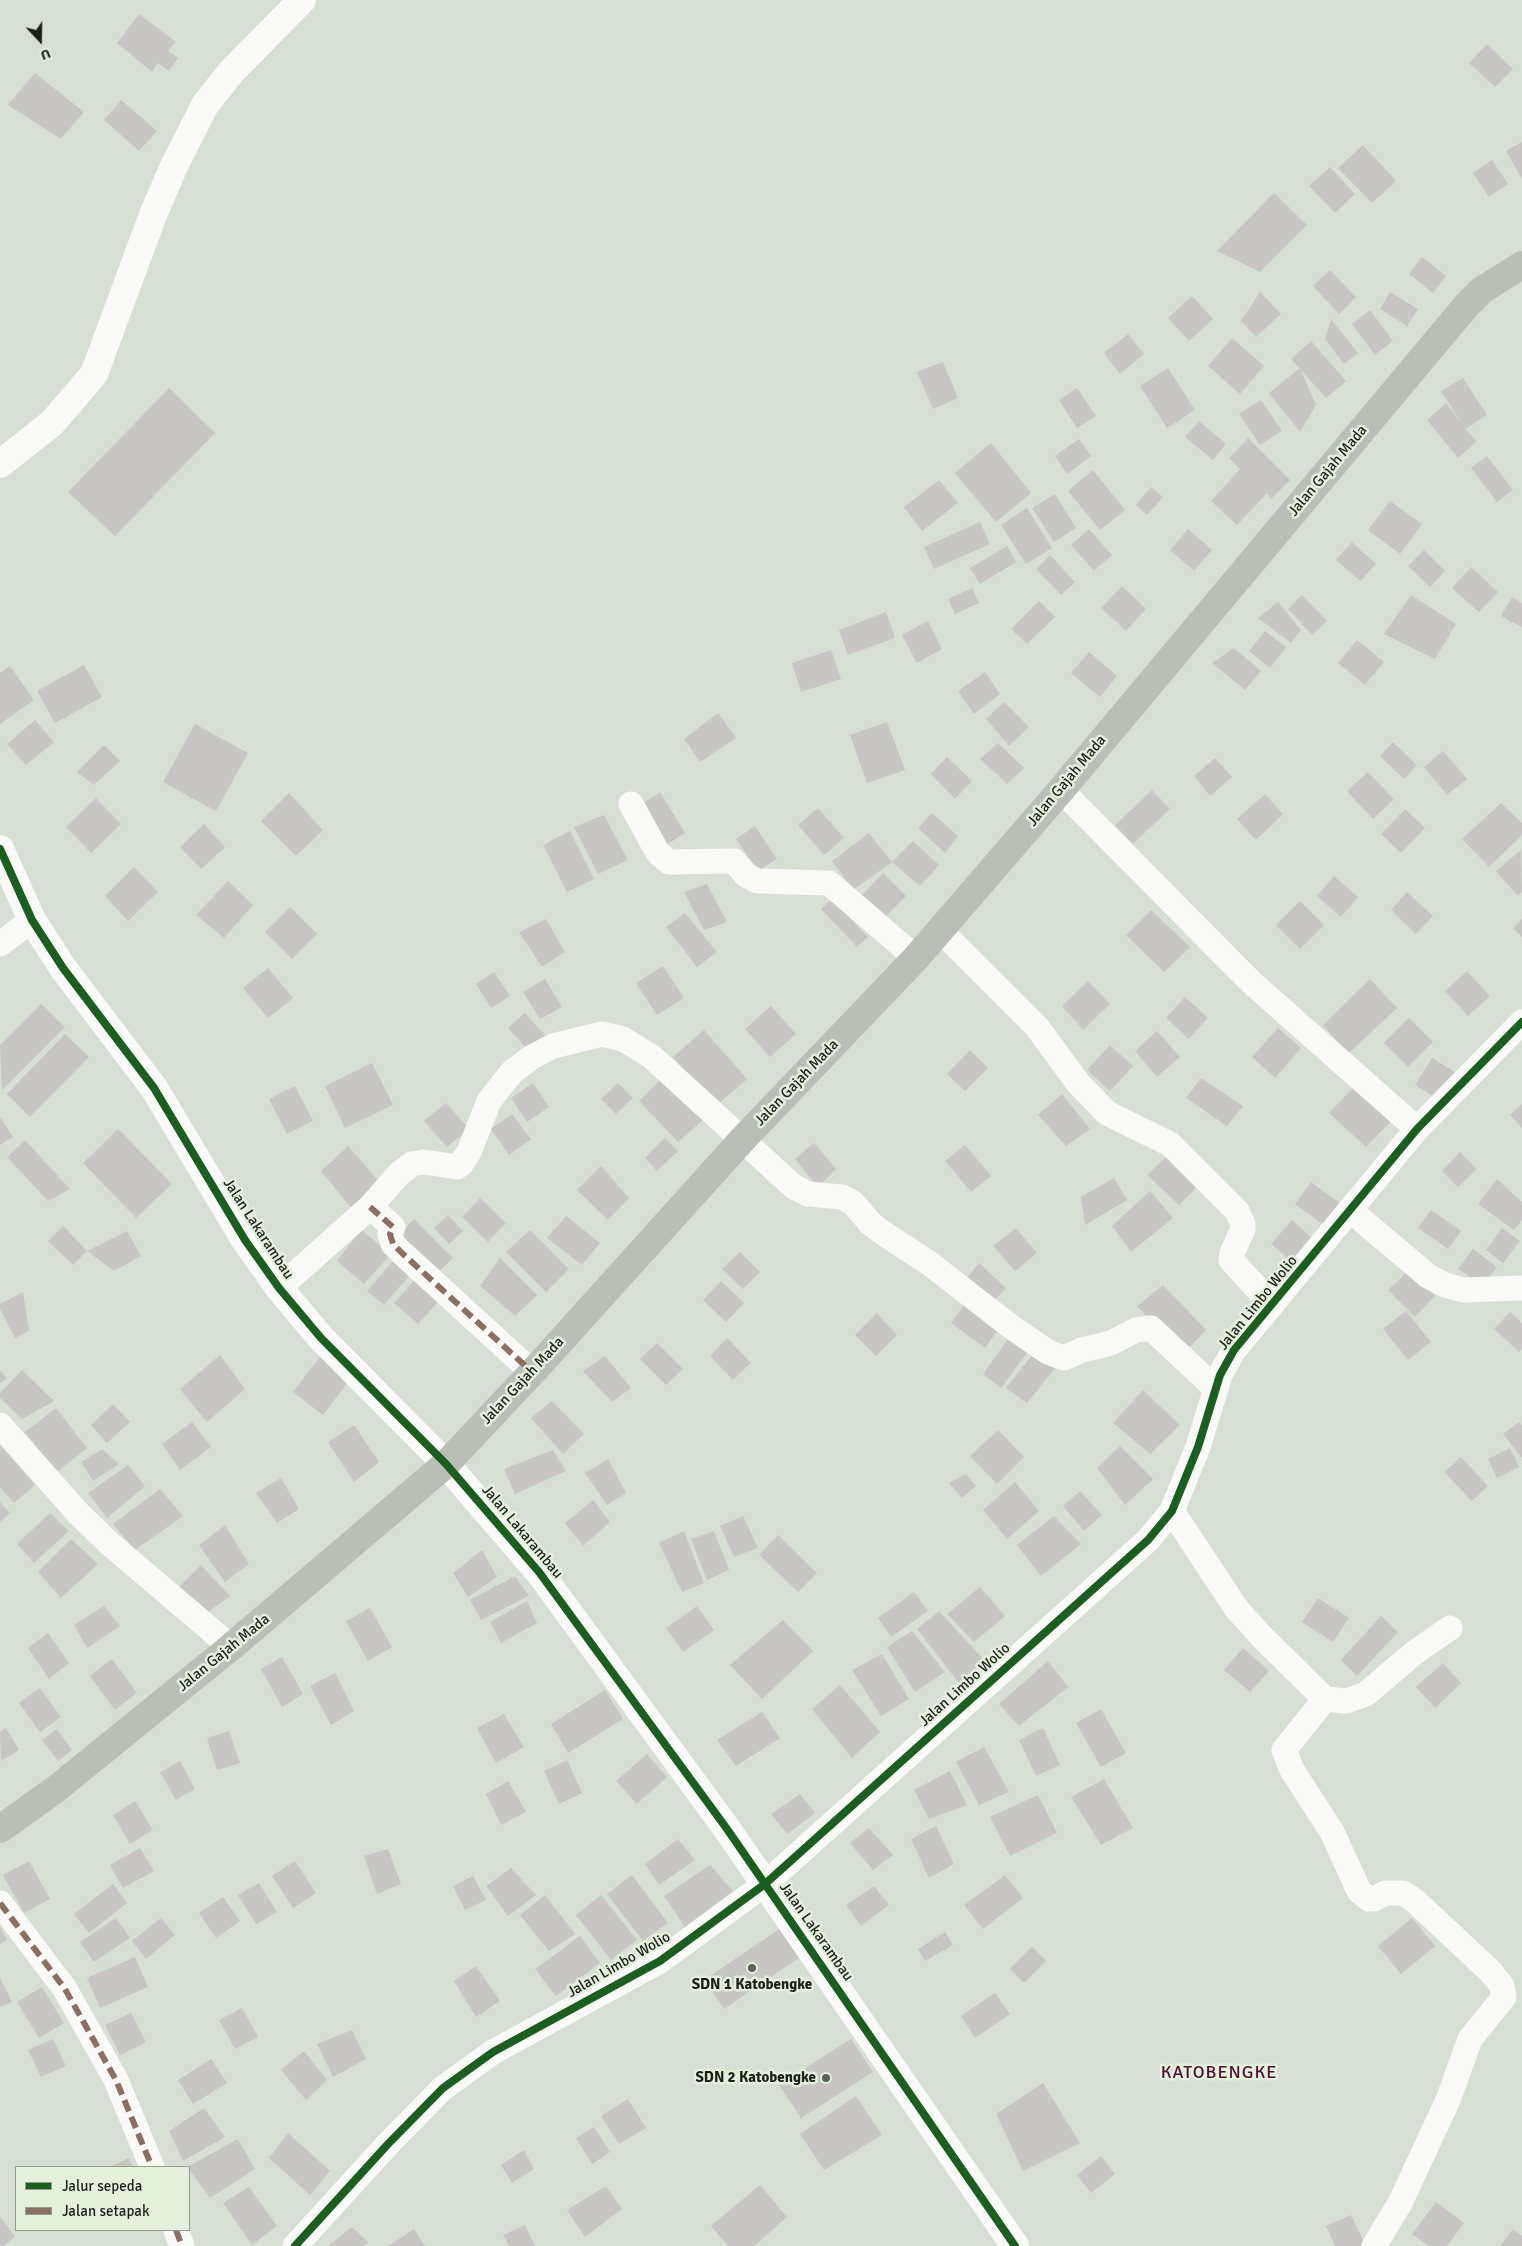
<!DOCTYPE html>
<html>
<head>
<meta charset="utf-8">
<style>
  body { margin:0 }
  #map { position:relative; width:1522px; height:2246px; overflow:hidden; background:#d7ded3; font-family:Signika,sans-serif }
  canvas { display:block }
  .legend { position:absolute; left:15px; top:2166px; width:175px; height:65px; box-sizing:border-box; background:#e3f0dc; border:1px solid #939d8e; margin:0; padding:6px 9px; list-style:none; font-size:15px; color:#1c2019 }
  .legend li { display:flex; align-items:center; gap:10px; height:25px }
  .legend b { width:25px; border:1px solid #939d8e }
  .north { position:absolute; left:15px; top:15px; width:50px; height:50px; -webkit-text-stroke:4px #e3f0dc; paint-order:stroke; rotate:159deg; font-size:14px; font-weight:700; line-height:20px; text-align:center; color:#1c2019 }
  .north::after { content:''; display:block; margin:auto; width:18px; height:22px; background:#1c2019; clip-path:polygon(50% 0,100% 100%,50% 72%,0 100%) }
</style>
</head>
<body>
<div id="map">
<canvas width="1522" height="2246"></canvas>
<ul class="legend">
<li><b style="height:6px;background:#1b5e20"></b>Jalur sepeda</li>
<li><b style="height:6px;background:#8d6e63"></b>Jalan setapak</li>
</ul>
<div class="north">U</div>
</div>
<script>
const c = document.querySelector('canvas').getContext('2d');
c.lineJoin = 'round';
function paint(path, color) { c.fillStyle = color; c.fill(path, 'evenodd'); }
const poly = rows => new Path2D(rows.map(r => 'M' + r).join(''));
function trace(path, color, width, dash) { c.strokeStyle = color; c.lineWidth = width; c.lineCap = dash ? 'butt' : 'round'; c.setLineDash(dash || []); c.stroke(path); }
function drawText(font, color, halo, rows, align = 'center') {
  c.font = font + ' Signika,sans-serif'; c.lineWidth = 5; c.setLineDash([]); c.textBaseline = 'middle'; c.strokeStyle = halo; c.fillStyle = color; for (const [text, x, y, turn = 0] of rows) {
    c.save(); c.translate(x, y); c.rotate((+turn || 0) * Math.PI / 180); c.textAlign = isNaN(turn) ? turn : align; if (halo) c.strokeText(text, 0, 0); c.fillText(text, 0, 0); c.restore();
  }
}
paint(poly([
  [139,14,176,42,168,51,178,58,169,71,158,63,152,72,117,43],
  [1487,44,1513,69,1495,87,1469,63],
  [35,73,84,112,61,139,8,105],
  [121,100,157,131,139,151,104,120],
  [1522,142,1522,179,1506,151],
  [1363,145,1396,181,1372,203,1338,168],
  [1492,160,1508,184,1489,197,1473,173],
  [1330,167,1355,194,1335,213,1309,186],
  [1274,193,1307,225,1260,272,1217,251],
  [1422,257,1446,276,1433,293,1409,274],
  [1330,270,1356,297,1339,314,1313,286],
  [1260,292,1281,314,1256,337,1241,321],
  [1390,292,1418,309,1407,326,1380,309],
  [1192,296,1213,319,1189,341,1168,318],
  [1370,310,1393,341,1375,355,1352,324],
  [1331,319,1358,353,1344,364,1325,339],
  [1128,334,1144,354,1120,374,1104,353],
  [1232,338,1264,366,1240,394,1208,366],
  [1311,341,1346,381,1326,398,1291,359],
  [943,362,958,398,933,409,917,372],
  [1168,368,1195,410,1167,428,1140,386],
  [1300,368,1316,405,1300,432,1269,393],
  [1463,378,1487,415,1465,429,1477,441,1458,458,1427,420,1446,403,1463,425,1441,391],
  [169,388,215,433,115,536,68,492],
  [1077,388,1096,416,1077,428,1059,400],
  [1261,400,1282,431,1260,445,1239,414],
  [1199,421,1226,444,1213,460,1185,437],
  [1248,438,1290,480,1271,499,1267,493,1237,525,1211,501,1240,469,1229,458],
  [1079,439,1091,456,1067,474,1055,456],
  [991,443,1031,493,996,522,955,473],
  [1487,456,1513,490,1497,502,1471,468],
  [1093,470,1125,510,1100,530,1068,491],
  [939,480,958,503,922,531,904,507],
  [1151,487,1163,497,1147,515,1136,505],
  [1055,494,1076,528,1054,542,1032,508],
  [1390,501,1422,524,1400,554,1368,530],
  [1027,508,1052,548,1026,564,1001,525],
  [980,522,990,544,934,569,924,547],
  [1089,529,1112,555,1094,571,1071,545],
  [1188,529,1212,550,1194,571,1170,550],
  [1352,542,1376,564,1360,581,1336,560],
  [1007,546,1016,562,980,584,970,568],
  [1424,550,1445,571,1430,587,1408,566],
  [1050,555,1075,582,1061,595,1036,569],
  [1471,567,1498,592,1479,612,1452,588],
  [1122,586,1146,609,1126,631,1101,608],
  [972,588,979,603,955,614,948,599],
  [1302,595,1327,621,1312,635,1288,609],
  [1411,595,1456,624,1435,659,1384,634],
  [1512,597,1522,603,1522,627,1501,616],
  [1039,601,1055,617,1027,644,1011,629],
  [1278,602,1301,630,1291,643,1258,618],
  [886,612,895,638,848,655,839,630],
  [928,621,942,649,917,663,902,635],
  [1265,631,1286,647,1270,668,1249,651],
  [1357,640,1384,662,1365,685,1338,663],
  [1234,648,1261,671,1245,690,1212,663],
  [831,650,841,679,801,692,792,663],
  [1089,652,1117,676,1100,697,1071,673],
  [84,665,102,697,55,723,37,691],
  [10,666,34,700,0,724,0,673],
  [985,672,1000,694,974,714,958,691],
  [1004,702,1029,727,1009,746,986,719],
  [718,713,736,738,700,762,684,739],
  [35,720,54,742,26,765,7,744],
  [887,722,905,770,867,783,850,735],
  [195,724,248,753,216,811,163,782],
  [1393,742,1417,765,1404,779,1380,756],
  [998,743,1024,768,1007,784,980,759],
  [104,745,120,761,94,785,77,772],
  [1443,751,1467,779,1447,795,1424,767],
  [947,757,972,781,955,799,931,774],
  [1215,758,1232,777,1210,796,1194,776],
  [1368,772,1394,799,1373,819,1347,791],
  [1152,790,1170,809,1133,844,1115,825],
  [660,792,685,833,660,849,637,807],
  [289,793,323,830,296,856,261,821],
  [1265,794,1283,814,1256,840,1237,819],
  [96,798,121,824,91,853,66,827],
  [1501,803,1522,823,1522,835,1489,867,1462,839],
  [818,808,844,838,824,855,798,825],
  [1405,809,1425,828,1401,853,1381,834],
  [932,813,958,836,945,853,918,828],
  [604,815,628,860,598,874,574,827],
  [204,824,225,847,201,869,180,847],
  [755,826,777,859,758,871,736,839],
  [570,831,594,879,567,892,543,845],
  [869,833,892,862,853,890,832,861],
  [913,841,939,865,920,886,892,862],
  [1521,850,1522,892,1518,896,1496,871],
  [134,867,158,892,128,921,105,896],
  [883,873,906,896,883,919,860,897],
  [1334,876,1358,897,1341,917,1317,896],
  [228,881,253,905,224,938,196,915],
  [707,884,727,922,704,930,684,892],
  [1407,892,1433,916,1416,934,1391,910],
  [832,899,868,937,857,947,821,909],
  [1300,901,1324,925,1300,949,1276,925],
  [290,907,317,934,292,959,265,932],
  [1151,910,1190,947,1164,972,1126,935],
  [685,913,717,952,697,967,666,927],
  [546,919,565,952,542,967,519,932],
  [1522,919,1522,937,1513,928],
  [663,966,684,998,657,1015,636,983],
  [268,968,293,998,268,1018,243,988],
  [1467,971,1490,996,1468,1016,1445,991],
  [494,972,510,996,491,1008,476,984],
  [545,979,562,1007,540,1019,523,992],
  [1370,979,1397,1008,1348,1054,1323,1025],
  [1088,981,1110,1004,1083,1030,1062,1006],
  [1185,997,1208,1018,1189,1039,1166,1018],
  [41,1004,65,1027,2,1090,0,1045],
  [771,1006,796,1034,770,1057,745,1029],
  [525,1013,547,1038,531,1053,508,1028],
  [1409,1018,1433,1042,1408,1067,1384,1043],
  [1278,1028,1301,1048,1275,1078,1252,1057],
  [704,1030,747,1079,716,1106,673,1057],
  [1157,1031,1180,1057,1157,1077,1135,1051],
  [65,1034,89,1057,30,1117,7,1094],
  [1110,1045,1133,1066,1110,1091,1087,1070],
  [970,1050,988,1068,965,1091,947,1074],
  [1432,1058,1455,1072,1438,1099,1415,1085],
  [372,1063,393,1105,345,1128,325,1086],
  [664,1076,704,1119,678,1142,639,1101],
  [1201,1078,1243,1106,1227,1126,1186,1098],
  [533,1083,549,1107,527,1122,511,1098],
  [618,1083,633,1098,616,1114,601,1099],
  [295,1086,313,1121,287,1134,269,1099],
  [1354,1087,1391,1121,1366,1147,1329,1113],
  [1062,1094,1090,1129,1066,1146,1038,1115],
  [446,1103,469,1129,447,1147,424,1121],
  [1522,1104,1522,1128,1510,1115],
  [512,1114,531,1139,509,1155,491,1129],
  [0,1117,13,1137,0,1145],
  [118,1129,172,1184,136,1218,83,1163],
  [665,1138,678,1151,657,1171,645,1158],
  [25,1140,70,1189,48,1201,7,1157],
  [814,1143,836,1169,818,1187,795,1159],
  [965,1145,991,1176,971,1192,945,1161],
  [348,1146,382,1185,353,1210,321,1171],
  [1460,1152,1477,1169,1458,1187,1442,1171],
  [1167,1156,1198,1186,1179,1205,1147,1175],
  [601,1166,629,1198,608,1220,577,1190],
  [1114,1178,1127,1200,1085,1225,1081,1197],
  [1497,1179,1522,1202,1522,1220,1514,1230,1478,1204],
  [1311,1182,1341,1204,1325,1226,1295,1204],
  [1150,1191,1173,1218,1131,1252,1112,1226],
  [480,1198,506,1223,488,1242,462,1217],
  [1431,1210,1461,1231,1448,1249,1418,1228],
  [448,1215,463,1231,449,1244,434,1228],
  [566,1216,600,1243,582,1265,547,1238],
  [414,1219,453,1258,432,1278,394,1240],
  [1292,1220,1314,1240,1293,1263,1271,1244],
  [63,1226,87,1251,73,1265,48,1241],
  [1016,1228,1037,1253,1015,1271,993,1246],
  [1502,1228,1520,1241,1503,1263,1486,1250],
  [361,1230,391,1254,364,1284,337,1261],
  [530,1230,569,1269,546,1292,506,1252],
  [127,1231,141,1256,114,1271,87,1251],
  [1473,1249,1497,1267,1483,1286,1458,1269],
  [740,1252,760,1272,743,1289,722,1269],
  [397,1256,414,1270,384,1305,367,1291],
  [500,1258,537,1295,515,1316,480,1286],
  [979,1263,1006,1288,989,1306,963,1283],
  [1409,1270,1435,1296,1415,1317,1388,1290],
  [419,1275,443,1296,418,1324,394,1303],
  [721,1281,744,1303,726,1322,703,1300],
  [1163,1285,1206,1330,1183,1354,1137,1306],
  [23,1292,29,1331,15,1338,0,1309,0,1304],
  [966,1302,1000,1327,985,1348,951,1323],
  [1406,1311,1431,1342,1408,1360,1383,1329],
  [1510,1312,1522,1323,1522,1349,1519,1352,1494,1329],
  [877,1313,897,1335,876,1356,855,1335],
  [1010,1336,1030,1349,1001,1388,983,1374],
  [727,1338,751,1363,733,1380,710,1356],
  [657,1343,683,1369,666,1385,640,1359],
  [1034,1353,1056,1367,1027,1403,1006,1388],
  [322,1354,352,1377,323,1415,293,1392],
  [220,1355,245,1389,207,1422,180,1389],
  [605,1356,631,1388,612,1402,583,1371],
  [0,1370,7,1378,0,1383],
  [22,1370,54,1401,22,1419,0,1398,0,1393],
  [1143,1390,1180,1425,1150,1454,1113,1423],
  [552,1401,584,1434,563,1454,531,1418],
  [113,1404,130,1422,107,1443,91,1425],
  [56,1408,87,1448,57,1472,25,1432],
  [192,1422,211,1447,180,1470,162,1444],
  [1519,1422,1522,1425,1522,1458,1503,1434],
  [354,1425,379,1462,354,1482,328,1442],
  [998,1430,1024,1457,997,1484,970,1456],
  [0,1445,35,1485,14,1503,0,1487],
  [1120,1446,1153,1479,1125,1505,1097,1468],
  [1510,1448,1519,1467,1497,1478,1488,1459],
  [102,1449,119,1464,93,1481,81,1462],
  [553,1450,566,1471,515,1494,504,1469],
  [1461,1457,1488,1486,1472,1501,1444,1472],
  [608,1459,626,1493,607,1505,585,1473],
  [128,1465,145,1486,107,1518,88,1493],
  [966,1474,976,1486,962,1498,949,1483],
  [281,1478,299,1509,277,1523,256,1493],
  [1015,1482,1039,1511,1007,1539,983,1510],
  [160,1489,183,1516,135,1550,113,1524],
  [1080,1491,1102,1515,1084,1531,1063,1506],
  [593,1500,610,1522,583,1546,565,1523],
  [0,1502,10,1513,0,1522],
  [50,1513,69,1531,34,1563,17,1544],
  [743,1516,758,1548,734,1557,720,1526],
  [1054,1516,1081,1544,1041,1576,1017,1545],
  [225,1525,249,1564,225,1582,199,1545],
  [684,1531,704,1583,682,1592,659,1543],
  [714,1531,729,1570,707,1580,691,1539],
  [778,1535,817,1573,798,1592,759,1555],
  [71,1539,98,1564,61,1598,38,1572],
  [482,1550,497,1577,468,1597,453,1573],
  [201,1565,230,1596,204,1615,177,1589],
  [515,1576,529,1596,481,1620,470,1600],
  [980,1587,1005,1616,974,1642,947,1614],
  [914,1592,928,1611,891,1637,878,1618],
  [1318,1598,1349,1618,1333,1642,1302,1622],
  [527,1601,537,1623,501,1643,490,1622],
  [104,1606,120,1626,87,1648,74,1625],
  [697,1606,714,1630,683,1652,666,1628],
  [370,1608,392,1647,368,1661,346,1621],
  [939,1611,984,1660,959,1683,917,1629],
  [1381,1616,1398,1632,1357,1676,1341,1660],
  [783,1620,813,1651,762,1699,730,1665],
  [912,1631,945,1672,915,1692,887,1647],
  [48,1633,69,1663,49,1679,28,1648],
  [1243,1648,1269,1671,1250,1692,1224,1670],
  [882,1654,909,1699,881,1716,852,1670],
  [282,1657,303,1694,282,1707,261,1669],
  [112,1659,137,1693,115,1710,90,1676],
  [1048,1661,1068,1687,1019,1726,999,1704],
  [1443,1663,1461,1683,1435,1708,1416,1687],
  [335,1673,354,1711,331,1725,310,1686],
  [840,1685,880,1732,852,1758,812,1709],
  [40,1688,61,1717,40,1732,19,1703],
  [605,1690,623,1719,568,1753,551,1724],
  [1101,1709,1126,1753,1101,1767,1076,1723],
  [762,1712,780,1738,736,1766,717,1740],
  [504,1714,524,1747,496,1763,477,1728],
  [6,1728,19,1750,1,1761,0,1732],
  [1043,1728,1060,1765,1036,1776,1019,1740],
  [57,1729,72,1750,58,1761,42,1740],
  [229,1731,240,1763,217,1770,207,1738],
  [984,1747,1009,1792,979,1805,956,1762],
  [647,1754,667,1777,637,1804,616,1781],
  [567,1760,582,1793,559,1804,544,1771],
  [180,1761,195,1789,176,1800,160,1772],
  [950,1771,967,1805,929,1819,914,1790],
  [1104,1779,1133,1828,1101,1845,1071,1797],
  [508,1781,526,1812,501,1825,486,1794],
  [800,1794,815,1813,787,1834,771,1814],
  [1038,1795,1057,1833,1010,1856,990,1817],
  [135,1801,153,1830,130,1844,113,1815],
  [936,1826,954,1864,929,1878,911,1839],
  [869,1828,893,1855,873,1870,850,1843],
  [678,1839,695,1860,659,1885,645,1864],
  [140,1848,154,1871,123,1888,110,1865],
  [388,1849,401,1884,377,1894,364,1856],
  [29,1861,50,1899,24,1913,3,1875],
  [295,1861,316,1893,293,1908,272,1876],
  [710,1865,733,1891,685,1927,664,1896],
  [511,1868,536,1895,508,1916,486,1886],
  [632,1875,668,1923,643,1941,607,1894],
  [1005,1875,1023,1898,983,1929,964,1905],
  [473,1876,486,1900,465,1910,453,1886],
  [259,1883,277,1912,256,1924,238,1895],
  [113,1884,127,1903,89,1933,74,1914],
  [874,1886,889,1905,861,1926,846,1905],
  [545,1895,575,1934,549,1951,520,1915],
  [601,1895,637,1940,611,1960,576,1915],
  [223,1897,240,1921,216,1938,199,1913],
  [116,1918,130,1938,94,1962,80,1942],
  [161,1918,175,1935,146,1959,132,1941],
  [1412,1918,1435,1946,1401,1974,1378,1946],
  [0,1927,7,1940,0,1944],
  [781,1928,800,1957,724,2009,704,1980],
  [945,1932,953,1945,925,1961,918,1949],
  [580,1936,600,1963,556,1996,535,1969],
  [1032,1947,1046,1961,1024,1983,1010,1969],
  [135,1957,148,1987,100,2008,87,1978],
  [476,1966,500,2001,476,2017,454,1981],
  [0,1978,12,2002,0,2007],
  [42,1987,64,2023,39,2038,17,2002],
  [995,1993,1010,2014,975,2038,961,2016],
  [242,2008,258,2037,235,2049,219,2020],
  [131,2013,146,2042,120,2055,105,2025],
  [352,2030,366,2059,333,2077,317,2044],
  [53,2039,66,2066,41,2077,28,2050],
  [851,2039,873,2072,801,2118,779,2085],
  [304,2051,327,2080,306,2100,281,2070],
  [211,2059,227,2083,193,2104,178,2080],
  [1043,2083,1080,2143,1023,2171,996,2114],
  [856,2096,882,2135,824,2170,800,2134],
  [628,2099,646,2128,619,2144,601,2116],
  [204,2108,225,2137,183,2161,169,2131],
  [594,2127,610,2152,592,2164,576,2138],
  [288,2133,330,2171,310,2195,269,2158],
  [238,2139,255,2169,210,2198,189,2169,189,2166],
  [524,2150,534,2169,512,2183,501,2165],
  [1101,2156,1115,2174,1091,2193,1077,2175],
  [129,2158,133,2167,109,2167],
  [760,2185,787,2217,754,2246,728,2246,711,2226],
  [606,2186,622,2209,585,2237,567,2210],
  [249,2187,277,2226,252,2245,223,2203],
  [1436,2202,1464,2223,1447,2246,1429,2246,1412,2234],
  [1351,2215,1366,2246,1335,2246,1326,2226],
  [0,2216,15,2237,3,2246,0,2246],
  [525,2225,535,2246,509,2246,503,2235],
  [352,2227,368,2242,364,2246,328,2246],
  [414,2229,425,2246,388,2246],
  [1513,2229,1522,2236,1522,2246,1500,2246]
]), '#c8c6c4');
trace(poly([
  [1061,790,1251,982,1417,1129],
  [631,804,658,853,669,862,734,861,746,875,757,881,829,883,916,958],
  [940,930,1037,1027,1078,1083,1107,1113,1170,1144,1237,1211,1243,1224,1243,1229,1232,1253,1231,1260,1272,1305],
  [0,944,32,920],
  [370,1207,393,1227,390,1234,393,1244,402,1253,532,1372],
  [1351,1211,1428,1276,1445,1285,1463,1290,1522,1288],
  [279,1288,370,1207,399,1174,412,1164,424,1162,457,1167,461,1164,469,1152,489,1101,512,1072,532,1057,553,1046,602,1034,623,1039,652,1057,794,1187,808,1194,842,1197,853,1203,871,1224,886,1235,929,1263,1010,1326,1048,1352,1064,1358,1082,1350,1111,1343,1136,1330,1151,1328,1216,1389],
  [0,1425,78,1513,110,1544,231,1647],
  [1172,1511,1236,1608,1261,1636,1325,1699,1346,1701,1366,1694,1414,1653,1450,1628],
  [1325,1699,1284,1750,1292,1770,1332,1832,1359,1891,1369,1899,1374,1899,1385,1893,1403,1893,1414,1900,1491,1972,1502,1986,1504,1997,1470,2039,1448,2100,1400,2203,1374,2246],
  [0,1903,65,1989,116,2080,152,2167],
  [176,2230,182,2246],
  [295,2246,388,2144,443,2088,493,2052,660,1961,765,1884,1148,1540,1172,1511,1198,1447,1220,1375,1234,1350,1417,1129,1522,1022]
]), '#f9faf8', 25);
trace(poly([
  [0,464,52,423,94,374,153,215,174,166,205,105,231,72,302,0],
  [0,849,32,920,63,968,154,1088,245,1240,279,1288,321,1338,446,1464,539,1572,727,1829,1015,2246]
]), '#f9faf8', 28);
trace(poly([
  [0,1829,56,1789,231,1647,446,1464,540,1364,743,1139,916,958,1061,790,1466,306,1482,290,1522,265]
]), '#b9bfb7', 28);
trace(poly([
  [370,1207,393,1227,390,1234,393,1244,402,1253,532,1372],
  [0,1903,65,1989,116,2080,152,2167],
  [176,2230,182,2246]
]), '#8d6e63', 6, [12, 6]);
trace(poly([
  [0,849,32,920,63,968,154,1088,245,1240,279,1288,321,1338,446,1464,539,1572,727,1829,1015,2246],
  [295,2246,388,2144,443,2088,493,2052,660,1961,765,1884,1148,1540,1172,1511,1198,1447,1220,1375,1234,1350,1417,1129,1522,1022]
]), '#1b5e20', 8);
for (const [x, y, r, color] of [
  [752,1968,5,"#5d625a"],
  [826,2078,5,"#5d625a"]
]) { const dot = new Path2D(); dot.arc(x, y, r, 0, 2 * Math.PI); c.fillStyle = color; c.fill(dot); trace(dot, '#e3f0dc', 2); }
drawText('15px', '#1c2019', '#e3f0dc', [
  ["Jalan Gajah Mada",1328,471,-50],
  ["Jalan Gajah Mada",1067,781,-50],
  ["Jalan Gajah Mada",797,1083,-46],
  ["Jalan Lakarambau",258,1229,57],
  ["Jalan Limbo Wolio",1258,1303,-51],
  ["Jalan Gajah Mada",523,1381,-47],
  ["Jalan Lakarambau",522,1532,50],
  ["Jalan Gajah Mada",224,1653,-39],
  ["Jalan Limbo Wolio",965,1685,-42],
  ["Jalan Lakarambau",816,1932,55],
  ["Jalan Limbo Wolio",619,1965,-30]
]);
drawText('bold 15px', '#1c2019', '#e3f0dc', [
  ["SDN 1 Katobengke",752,1985],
  ["SDN 2 Katobengke",816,2078,"right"]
]);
c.letterSpacing = '1px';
drawText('18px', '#4b0e34', '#e3f0dc', [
  ["KATOBENGKE",1219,2073]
]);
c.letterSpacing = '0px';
</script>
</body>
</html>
